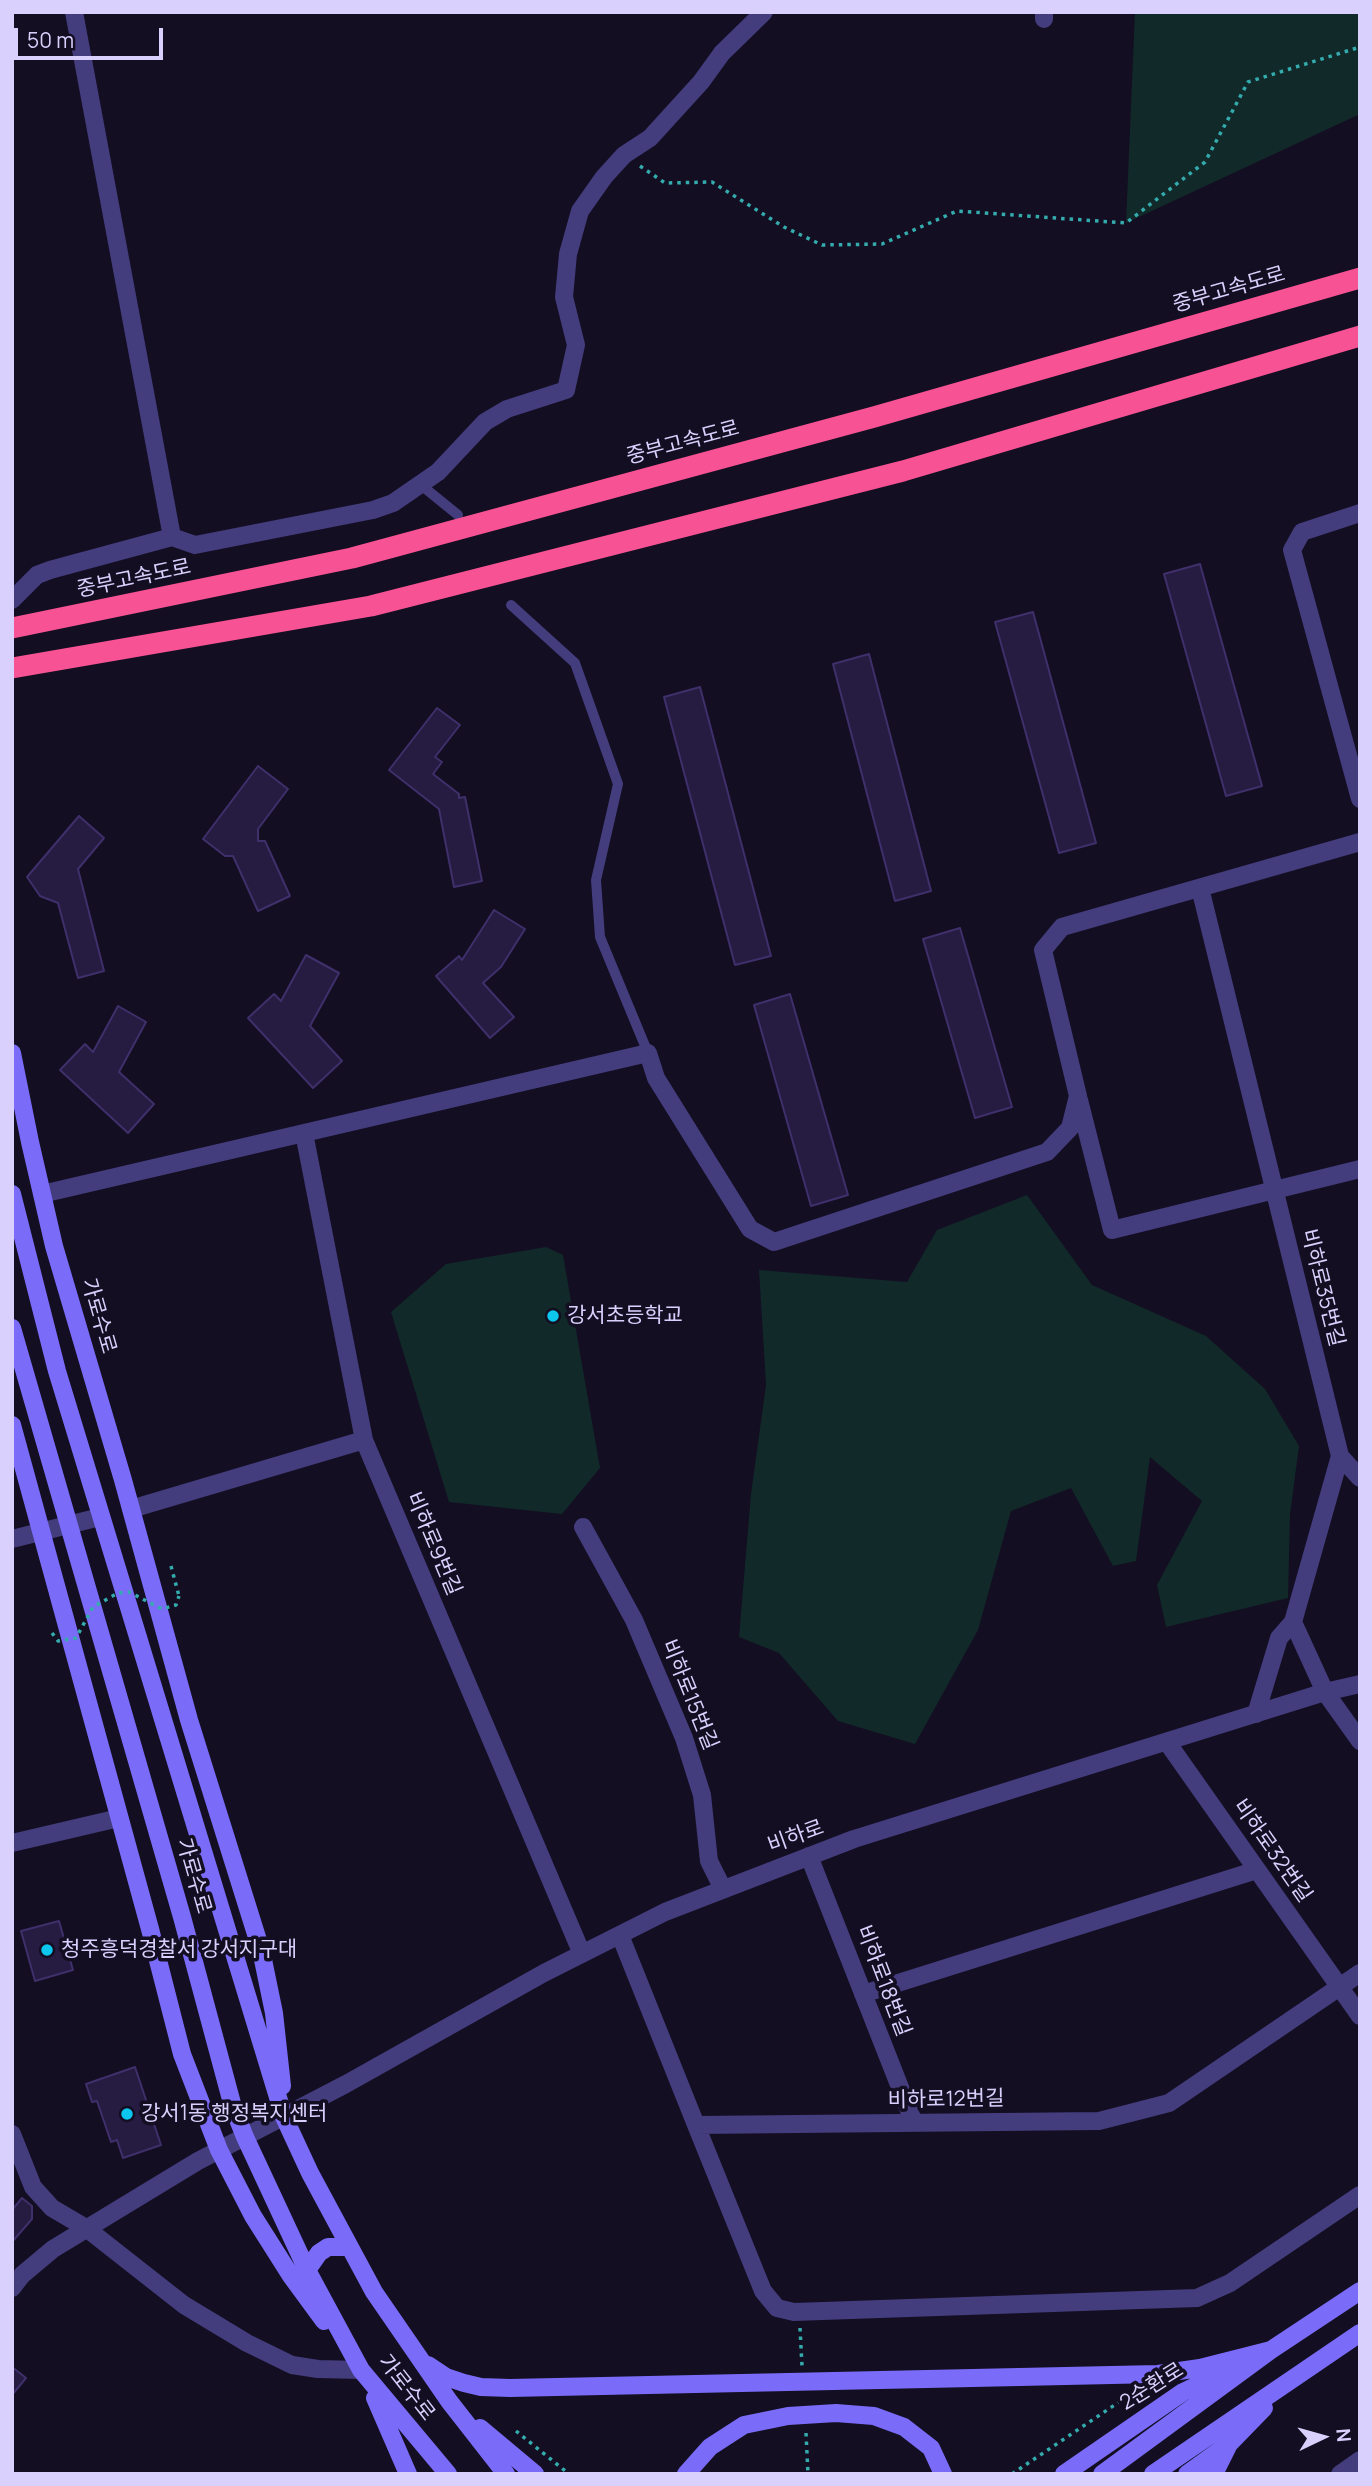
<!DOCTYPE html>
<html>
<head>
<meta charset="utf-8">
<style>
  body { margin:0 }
  #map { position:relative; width:1372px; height:2486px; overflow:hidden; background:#130e21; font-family:Manrope,sans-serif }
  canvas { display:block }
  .frame { position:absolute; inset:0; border:14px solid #d9d0fd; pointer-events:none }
  .north { position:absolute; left:1288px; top:2402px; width:70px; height:70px; -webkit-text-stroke:5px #130e21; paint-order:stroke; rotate:85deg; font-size:19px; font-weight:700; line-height:28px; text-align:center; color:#d9d0fd }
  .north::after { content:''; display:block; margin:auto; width:24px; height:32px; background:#d9d0fd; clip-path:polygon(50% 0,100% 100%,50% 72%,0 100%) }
  .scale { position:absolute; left:14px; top:28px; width:149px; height:32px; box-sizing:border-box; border:4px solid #d9d0fd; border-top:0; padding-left:9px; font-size:21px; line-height:24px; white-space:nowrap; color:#d9d0fd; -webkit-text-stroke:5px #130e21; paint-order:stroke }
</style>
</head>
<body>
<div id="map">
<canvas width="1372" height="2486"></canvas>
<div class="frame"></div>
<div class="north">N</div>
<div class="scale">50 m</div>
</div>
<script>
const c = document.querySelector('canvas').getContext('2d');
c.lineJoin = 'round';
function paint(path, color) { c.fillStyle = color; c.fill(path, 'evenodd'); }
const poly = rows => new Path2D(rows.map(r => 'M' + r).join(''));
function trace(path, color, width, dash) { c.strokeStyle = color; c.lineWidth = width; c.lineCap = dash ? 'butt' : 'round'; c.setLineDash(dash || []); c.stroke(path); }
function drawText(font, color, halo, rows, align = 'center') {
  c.font = font + ' Manrope,"Noto Sans KR",sans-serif'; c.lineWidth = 7; c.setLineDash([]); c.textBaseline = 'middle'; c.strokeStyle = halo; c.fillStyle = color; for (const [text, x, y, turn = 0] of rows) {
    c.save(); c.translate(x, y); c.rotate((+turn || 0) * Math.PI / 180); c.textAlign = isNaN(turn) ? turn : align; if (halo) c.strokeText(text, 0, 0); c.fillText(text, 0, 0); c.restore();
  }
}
paint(poly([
  [1135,12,1360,12,1360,114,1126,223],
  [1027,1195,1092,1285,1206,1336,1265,1389,1299,1446,1290,1514,1288,1598,1166,1627,1157,1585,1202,1501,1150,1457,1136,1561,1113,1566,1071,1488,1011,1511,978,1630,915,1744,838,1721,779,1653,739,1637,751,1494,766,1385,759,1270,907,1282,937,1230],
  [546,1247,563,1255,600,1468,562,1514,449,1502,391,1312,446,1264]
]), '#12292a');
const building = poly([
  [1200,564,1262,786,1226,796,1164,574,1200,564],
  [1033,612,1096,843,1059,853,995,622,1033,612],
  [869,654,931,891,895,901,833,664,869,654],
  [700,687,771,956,735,965,664,697,700,687],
  [437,708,460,725,435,757,442,762,433,774,459,794,459,798,465,797,482,881,454,887,439,809,389,770,437,708],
  [258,766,288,789,258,829,258,841,265,841,290,896,258,911,233,856,225,856,203,839,258,766],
  [79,816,104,838,78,869,104,971,78,978,58,903,40,896,27,877,79,816],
  [494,910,525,929,501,967,483,983,514,1017,490,1038,436,976,459,956,462,960,494,910],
  [960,928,1012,1107,975,1118,923,939,960,928],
  [306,955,339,973,310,1026,342,1061,313,1088,248,1018,274,994,281,1001,306,955],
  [790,994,848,1195,811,1206,754,1005,790,994],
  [118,1006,146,1022,119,1072,154,1104,128,1133,60,1070,85,1044,93,1052,118,1006],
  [59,1921,73,1970,35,1981,21,1931,59,1921],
  [135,2067,161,2145,123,2158,117,2140,111,2142,97,2101,92,2102,86,2084,135,2067],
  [22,2198,32,2206,32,2219,12,2242,12,2210,22,2198],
  [12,2367,26,2378,12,2395,12,2367]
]);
paint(building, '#261b41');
trace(building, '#3f2f6b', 2);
trace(poly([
  [640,166,665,183,712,182,784,227,822,245,882,244,957,211,1126,223,1205,162,1248,82,1360,47],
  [171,1566,179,1596],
  [800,2328,802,2366],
  [516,2431,569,2474],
  [806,2433,808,2474],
  [1012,2474,1131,2394]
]), '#34abad', 3.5, [3.5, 5]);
trace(poly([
  [421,485,458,515],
  [511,605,575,663,618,784,596,880,600,937,648,1053]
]), '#433c7d', 10);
trace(poly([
  [74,12,172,537],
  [1044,12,1044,19],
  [1360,513,1302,532,1292,550,1360,799],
  [12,600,37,575,50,570,172,537,195,545,373,510,393,503,438,472,485,422,507,409,566,390,576,345,564,297,568,254,580,211,604,177,624,155,650,138,701,82,722,53,764,12],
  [1200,888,1340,1456,1293,1622,1325,1692],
  [1079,1100,1112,1230,1360,1169],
  [304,1133,364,1440,582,1954],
  [42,1194,648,1053,656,1078,750,1229,774,1242,1047,1152,1070,1128,1078,1096,1043,950,1062,927,1360,842],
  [1340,1456,1360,1478],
  [131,1509,364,1440],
  [583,1527,634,1620,684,1738,702,1795,709,1861,723,1889],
  [12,1539,100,1517],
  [1256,1714,1279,1638,1293,1622],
  [1167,1742,1360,2016],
  [12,1843,119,1818],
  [809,1856,914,2123],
  [620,1935,696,2125,1099,2121,1169,2103,1360,1973],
  [863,1994,1257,1870],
  [696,2125,763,2291,777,2308,794,2312,1197,2298,1230,2283,1360,2195],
  [12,2134,33,2187,52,2208,86,2228,184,2305,247,2343,292,2365,318,2369,361,2370],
  [12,2288,22,2275,53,2249,198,2161,346,2084,544,1973,665,1912,854,1839,1325,1692,1360,1684],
  [1340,2474,1360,2460]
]), '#433c7d', 18);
trace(poly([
  [1325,1692,1360,1741]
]), '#433c7d', 18);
trace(poly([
  [12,1053,30,1142,54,1246,123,1480,189,1720,261,1950,274,2013,282,2086],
  [12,1194,57,1371,284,2117,310,2173,374,2292,449,2401,506,2474],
  [12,1328,182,1917,233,2107,245,2137,307,2270,361,2370,448,2474],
  [12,1425,150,1929,182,2054,219,2150,253,2216,291,2276,324,2321],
  [307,2270,319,2253,328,2247,349,2247],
  [428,2365,446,2377,464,2383,481,2387,510,2388,1158,2374,1200,2368,1271,2350],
  [375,2398,408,2474],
  [480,2428,535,2474],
  [686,2474,710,2447,744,2425,788,2416,836,2413,874,2416,904,2427,931,2448,943,2474],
  [1064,2474,1183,2392,1233,2368],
  [1102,2474,1271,2350,1360,2291],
  [1153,2474,1360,2333],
  [1187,2474,1230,2443,1264,2408],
  [1214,2474,1228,2446]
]), '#7a6cf8', 18);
trace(poly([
  [12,628,352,558,874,417,1360,278],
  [12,668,371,606,903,471,1360,336]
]), '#f65294', 21);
trace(poly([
  [52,1633,58,1641,76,1638,93,1607,118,1593,129,1592,162,1609,176,1605,179,1596]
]), '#34abad', 3.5, [3.5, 5]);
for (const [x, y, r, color] of [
  [553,1316,7,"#0cc6ed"],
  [47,1950,7,"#0cc6ed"],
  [127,2114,7,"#0cc6ed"]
]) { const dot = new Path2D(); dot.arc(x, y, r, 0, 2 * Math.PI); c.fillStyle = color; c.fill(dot); trace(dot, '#130e21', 2.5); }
drawText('21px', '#d9d0fd', '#130e21', [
  ["중부고속도로",1229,290,-16],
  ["중부고속도로",683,443,-15],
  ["중부고속도로",134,579,-12],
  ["비하로35번길",1322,1288,76],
  ["가로수로",98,1316,74],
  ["비하로9번길",433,1544,67],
  ["비하로15번길",689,1695,68],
  ["비하로",796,1837,-20],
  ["비하로32번길",1272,1851,55],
  ["가로수로",193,1876,74],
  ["비하로18번길",883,1981,69],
  ["비하로12번길",946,2100,-1],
  ["2순환로",1152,2387,-32],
  ["가로수로",406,2388,52]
]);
drawText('21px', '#d9d0fd', '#130e21', [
  ["강서초등학교",567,1316],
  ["청주흥덕경찰서 강서지구대",61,1950],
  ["강서1동 행정복지센터",141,2114]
], 'left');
</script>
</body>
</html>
